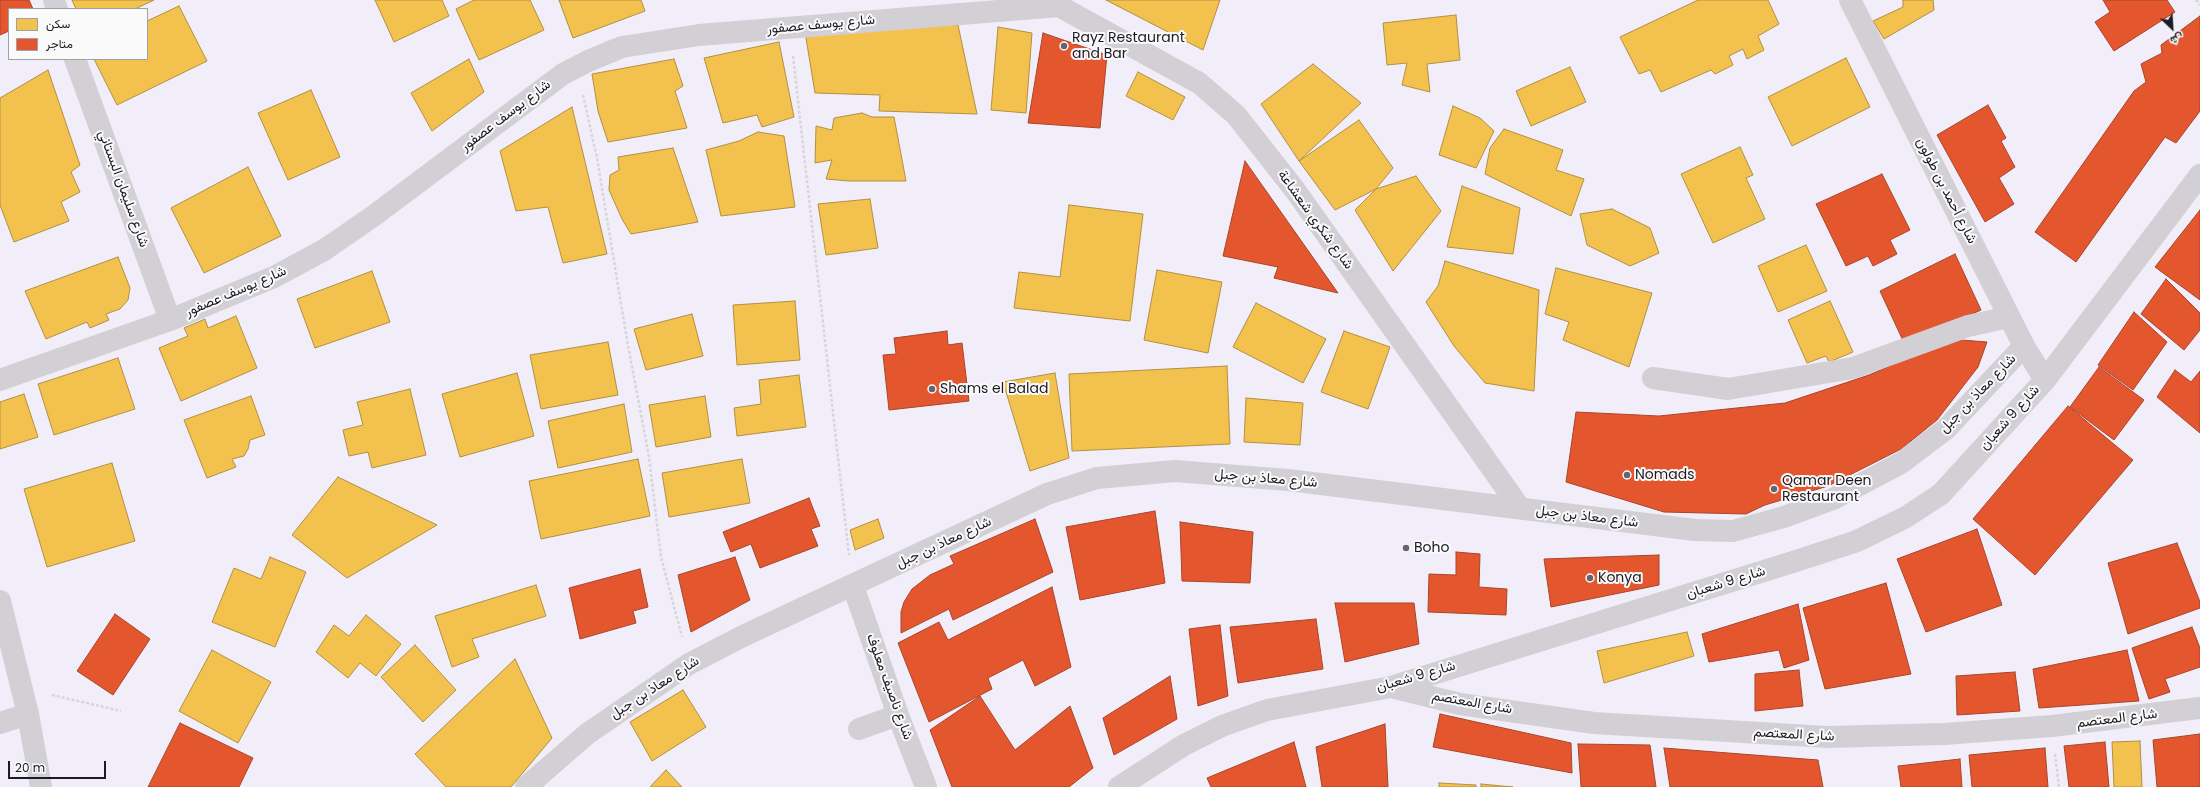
<!DOCTYPE html>
<html>
<head>
<meta charset="utf-8">
<style>
  body { margin:0 }
  #map { position:relative; width:2200px; height:787px; overflow:hidden; background:#f1eef9; font-family:Poppins,Vazirmatn,sans-serif }
  canvas { display:block }
  .legend { position:absolute; left:8px; top:8px; width:140px; height:52px; box-sizing:border-box; background:#fafafa; border:1px solid #a1a0a5; margin:0; padding:5px 7px; list-style:none; font-size:12px; color:#1c1a25 }
  .legend li { display:flex; align-items:center; gap:8px; height:20px }
  .legend b { width:20px; border:1px solid #a1a0a5 }
  .north { position:absolute; left:2152px; top:8px; width:40px; height:40px; -webkit-text-stroke:3px #fafafa; paint-order:stroke; rotate:155deg; font-size:11px; font-weight:700; line-height:16px; text-align:center; color:#1c1a25 }
  .north::after { content:''; display:block; margin:auto; width:14px; height:18px; background:#1c1a25; clip-path:polygon(50% 0,100% 100%,50% 72%,0 100%) }
  .scale { position:absolute; left:8px; top:761px; width:98px; height:18px; box-sizing:border-box; border:2px solid #1c1a25; border-top:0; padding-left:5px; font-size:12px; line-height:14px; white-space:nowrap; color:#1c1a25; -webkit-text-stroke:3px #fafafa; paint-order:stroke }
</style>
</head>
<body>
<div id="map">
<canvas width="2200" height="787"></canvas>
<ul class="legend">
<li><b style="height:11px;background:#f2c14e"></b>سكن</li>
<li><b style="height:11px;background:#e4572e"></b>متاجر</li>
</ul>
<div class="north">ش</div>
<div class="scale">20 m</div>
</div>
<script>
const c = document.querySelector('canvas').getContext('2d');
c.lineJoin = 'round';
function paint(path, color) { c.fillStyle = color; c.fill(path, 'evenodd'); }
const poly = rows => new Path2D(rows.map(r => 'M' + r).join(''));
function trace(path, color, width, dash) { c.strokeStyle = color; c.lineWidth = width; c.lineCap = dash ? 'butt' : 'round'; c.setLineDash(dash || []); c.stroke(path); }
function drawText(font, color, halo, rows, align = 'center') {
  c.font = font + ' Poppins,Vazirmatn,sans-serif'; c.lineWidth = 4; c.setLineDash([]); c.textBaseline = 'middle'; c.strokeStyle = halo; c.fillStyle = color; for (const [text, x, y, turn = 0] of rows) {
    c.save(); c.translate(x, y); c.rotate((+turn || 0) * Math.PI / 180); c.textAlign = isNaN(turn) ? turn : align; if (halo) c.strokeText(text, 0, 0); c.fillText(text, 0, 0); c.restore();
  }
}
const homes = poly([
  [72,0,154,0,135,9,76,9,72,0],
  [375,0,442,0,449,16,394,42,375,0],
  [474,0,530,0,544,30,479,60,456,9,474,0],
  [559,0,641,0,645,11,573,38,559,0],
  [1106,0,1220,0,1203,50,1106,0],
  [1698,0,1768,0,1779,24,1758,36,1764,50,1747,59,1743,49,1729,56,1733,65,1715,74,1711,70,1661,92,1650,70,1639,74,1620,37,1698,0],
  [1903,0,1933,0,1934,10,1884,39,1873,21,1903,7,1903,0],
  [179,6,207,61,117,105,94,59,147,59,147,21,179,6],
  [1456,15,1460,60,1427,64,1430,92,1402,85,1407,63,1387,65,1383,23,1456,15],
  [958,25,977,114,879,111,880,95,815,93,805,32,958,25],
  [998,27,1032,33,1026,113,991,110,998,27],
  [779,42,794,117,762,127,757,115,723,123,704,58,779,42],
  [1846,58,1870,107,1792,146,1768,97,1846,58],
  [469,59,484,92,432,131,411,93,469,59],
  [674,59,683,86,675,91,687,128,608,142,598,111,592,74,674,59],
  [1313,64,1361,103,1299,161,1261,104,1313,64],
  [1570,67,1586,102,1531,126,1516,91,1570,67],
  [48,70,80,165,71,172,80,192,61,202,69,221,14,242,0,205,0,98,48,70],
  [1138,72,1185,97,1173,120,1126,96,1138,72],
  [311,90,340,157,288,180,258,113,311,90],
  [1453,106,1480,118,1494,131,1476,168,1439,155,1453,106],
  [572,107,607,254,563,263,548,207,516,211,500,151,572,107],
  [862,113,872,117,894,117,906,181,849,181,826,179,832,160,815,163,816,126,832,130,834,118,862,113],
  [1359,120,1393,168,1376,189,1335,210,1299,161,1359,120],
  [1504,129,1563,150,1556,170,1584,179,1571,216,1485,174,1490,148,1504,129],
  [758,132,784,136,795,207,721,216,706,150,739,141,758,132],
  [1740,147,1753,175,1746,178,1765,219,1713,243,1681,174,1740,147],
  [673,148,698,222,631,234,622,219,609,190,610,175,619,170,618,157,673,148],
  [248,167,281,236,204,273,171,208,248,167],
  [1416,176,1441,211,1393,271,1355,210,1376,189,1416,176],
  [1462,186,1520,208,1513,254,1447,247,1462,186],
  [870,199,878,248,826,255,818,204,870,199],
  [1069,205,1143,214,1130,321,1014,308,1019,272,1060,277,1069,205],
  [1612,209,1650,228,1659,253,1630,266,1587,245,1580,214,1612,209],
  [1806,245,1827,291,1778,312,1758,266,1806,245],
  [118,257,130,288,128,300,120,309,106,314,109,320,90,328,87,322,46,339,25,291,118,257],
  [1445,261,1539,290,1534,391,1485,383,1454,346,1426,302,1438,286,1445,261],
  [1556,268,1652,293,1629,367,1563,340,1569,322,1545,314,1556,268],
  [1157,270,1222,282,1208,353,1144,340,1157,270],
  [372,271,390,322,315,348,297,299,372,271],
  [795,301,800,360,737,365,733,305,795,301],
  [1830,301,1853,352,1829,362,1826,356,1807,363,1788,320,1830,301],
  [1256,303,1326,339,1303,383,1233,347,1256,303],
  [692,314,703,356,646,370,634,329,692,314],
  [236,316,257,368,181,401,159,348,188,336,184,328,205,319,208,328,236,316],
  [1344,331,1390,347,1368,409,1321,392,1344,331],
  [608,342,618,395,541,409,530,355,608,342],
  [118,358,135,409,54,435,38,384,118,358],
  [1227,366,1230,444,1072,451,1069,374,1227,366],
  [517,373,534,436,460,457,442,394,517,373],
  [1055,373,1069,458,1030,471,1003,382,1055,373],
  [799,375,806,427,737,436,734,408,761,404,759,380,799,375],
  [410,389,426,455,372,468,368,452,349,456,343,430,363,425,357,402,410,389],
  [24,394,38,437,0,449,0,402,24,394],
  [251,396,265,435,250,440,248,449,244,456,232,459,236,467,207,478,184,420,251,396],
  [705,396,711,437,656,447,649,405,705,396],
  [1246,398,1303,403,1300,445,1244,442,1246,398],
  [624,404,632,452,558,468,548,421,624,404],
  [638,459,650,516,541,539,529,481,638,459],
  [742,459,750,503,669,517,662,473,742,459],
  [112,463,135,541,47,567,24,489,112,463],
  [338,477,437,525,347,578,292,535,338,477],
  [878,519,884,538,855,550,850,530,878,519],
  [270,557,306,572,275,647,212,622,234,568,261,579,270,557],
  [536,585,546,616,472,639,479,657,452,667,435,616,536,585],
  [366,615,401,644,376,676,360,663,348,678,316,652,334,625,349,636,366,615],
  [1687,632,1694,656,1604,683,1597,651,1687,632],
  [415,645,456,690,423,722,381,677,415,645],
  [212,650,271,682,238,743,179,711,212,650],
  [515,659,552,738,511,787,446,787,415,754,515,659],
  [683,690,706,727,652,761,630,722,683,690],
  [2140,741,2142,787,2114,787,2112,742,2140,741],
  [666,770,682,787,650,787,666,770],
  [1439,783,1476,785,1476,787,1439,787,1439,783],
  [1481,784,1513,787,1481,787,1481,784]
]);
paint(homes, '#f2c14e');
trace(homes, '#b28f42', 1);
const shops = poly([
  [0,0,29,0,33,9,9,9,9,31,0,35,0,0],
  [2103,0,2167,0,2175,12,2114,51,2095,22,2110,12,2103,0],
  [2200,16,2200,111,2176,143,2165,137,2076,262,2035,232,2134,91,2146,82,2141,64,2162,53,2161,45,2200,16],
  [1043,33,1107,55,1100,128,1028,123,1043,33],
  [1988,105,2006,138,2001,141,2015,167,1999,178,2014,204,1985,222,1937,135,1988,105],
  [1245,161,1338,293,1274,278,1278,267,1223,256,1245,161],
  [1882,174,1910,230,1890,240,1897,254,1873,266,1868,256,1846,266,1816,204,1882,174],
  [2200,210,2200,300,2155,267,2200,210],
  [1955,254,1981,310,1905,345,1880,291,1955,254],
  [2166,279,2200,313,2200,330,2184,350,2141,314,2166,279],
  [2134,312,2167,342,2133,390,2098,365,2134,312],
  [947,331,948,345,962,343,969,401,889,410,883,355,896,354,894,338,947,331],
  [1961,340,1987,342,1978,367,1937,420,1901,449,1828,486,1765,505,1746,514,1664,512,1566,482,1576,412,1659,416,1785,403,1869,375,1913,356,1961,340],
  [2099,367,2144,400,2114,440,2070,407,2099,367],
  [2175,370,2191,382,2200,371,2200,433,2157,397,2175,370],
  [2068,406,2133,460,2035,575,1973,519,2068,406],
  [809,498,820,526,811,529,818,546,760,568,751,544,731,552,723,532,809,498],
  [1155,511,1165,583,1080,600,1066,527,1155,511],
  [1035,519,1053,572,953,620,949,609,901,633,901,612,904,602,912,589,930,575,954,564,950,556,1035,519],
  [1180,522,1253,532,1250,583,1182,581,1180,522],
  [1977,529,2002,605,1926,632,1897,559,1977,529],
  [2177,543,2200,602,2200,608,2128,634,2108,563,2177,543],
  [1456,552,1480,554,1479,587,1507,589,1506,615,1428,612,1429,574,1456,575,1456,552],
  [1659,555,1659,585,1551,607,1544,559,1659,555],
  [735,557,750,600,691,632,678,575,735,557],
  [640,569,648,607,633,611,636,623,580,639,569,588,640,569],
  [1886,583,1911,674,1825,689,1803,608,1886,583],
  [1052,587,1071,667,1035,686,1023,660,988,678,992,689,929,722,898,643,939,622,948,640,1052,587],
  [1335,603,1414,603,1419,644,1345,662,1335,603],
  [1798,604,1809,660,1784,668,1779,650,1709,662,1702,634,1798,604],
  [115,614,150,639,113,695,77,671,115,614],
  [1316,619,1323,669,1238,683,1230,627,1316,619],
  [1220,625,1228,696,1198,706,1189,629,1220,625],
  [2192,627,2200,648,2200,667,2165,679,2170,692,2149,699,2132,648,2192,627],
  [2127,650,2139,701,2039,708,2033,669,2127,650],
  [1799,670,1803,706,1755,711,1755,674,1799,670],
  [2015,672,2020,711,1957,715,1956,676,2015,672],
  [1170,676,1177,719,1114,755,1103,718,1170,676],
  [980,696,1015,750,1070,706,1093,768,1069,787,952,787,930,730,980,696],
  [1440,714,1571,743,1572,773,1433,747,1440,714],
  [180,723,253,758,239,787,148,787,180,723],
  [1385,724,1388,787,1322,787,1316,747,1385,724],
  [2200,734,2200,787,2157,787,2153,740,2200,734],
  [1294,742,1306,787,1211,787,1207,778,1294,742],
  [2105,742,2109,787,2069,787,2064,746,2105,742],
  [1578,744,1650,745,1656,787,1581,787,1578,744],
  [1664,748,1818,760,1823,787,1670,787,1664,748],
  [2045,748,2048,787,1972,787,1969,755,2045,748],
  [1960,759,1962,787,1901,787,1898,766,1960,759]
]);
paint(shops, '#e4572e');
trace(shops, '#a8452b', 1);
trace(poly([
  [2196,0,2200,5],
  [793,56,849,555],
  [583,95,597,158,627,340,649,457,661,557,682,637],
  [52,695,121,711],
  [2055,754,2059,787]
]), '#d6d5d9', 2.5, [3, 2]);
trace(poly([
  [54,0,57,9],
  [1048,0,1199,83,1236,115,1295,190,1520,508],
  [1850,0,2024,346,2045,380],
  [75,59,170,320],
  [1653,378,1728,389,1853,368,1968,326,2009,317],
  [0,380,170,320,274,277,324,250,372,217,563,74,588,61,622,47,699,35,1060,6],
  [853,586,898,715,926,787],
  [0,601,28,714,41,787],
  [1391,687,1460,704,1594,723,1827,737,1944,734,2052,726,2200,708],
  [0,723,28,714],
  [859,729,898,715],
  [526,787,587,734,689,664,743,636,1047,494,1097,478,1175,471,1288,480,1695,530,1733,531,1784,517,1833,499,1901,463,1946,429,2024,346],
  [1119,787,1184,745,1222,726,1267,710,1391,687,1796,561,1857,541,1906,517,1941,494,2045,380,2200,175]
]), '#d2d0d5', 22);
for (const [x, y, r, color] of [
  [1064,46,4,"#67646f"],
  [932,389,4,"#67646f"],
  [1627,475,4,"#67646f"],
  [1774,489,4,"#67646f"],
  [1406,548,4,"#67646f"],
  [1590,578,4,"#67646f"]
]) { const dot = new Path2D(); dot.arc(x, y, r, 0, 2 * Math.PI); c.fillStyle = color; c.fill(dot); trace(dot, '#fafafa', 1.5); }
drawText('14px', '#1c1a25', '#fafafa', [
  ["شارع يوسف عصفور",821,25,-5],
  ["شارع يوسف عصفور",506,116,-37],
  ["شارع سليمان البستاني",123,189,70],
  ["شارع أحمد بن طولون",1946,191,63],
  ["شارع شكري شعشاعة",1315,220,54],
  ["شارع يوسف عصفور",236,292,-23],
  ["شارع معاذ بن جبل",1978,394,-46],
  ["شارع 9 شعبان",2010,418,-48],
  ["شارع معاذ بن جبل",1266,479,5],
  ["شارع معاذ بن جبل",1587,517,7],
  ["شارع معاذ بن جبل",944,543,-25],
  ["شارع 9 شعبان",1726,583,-17],
  ["شارع 9 شعبان",1416,677,-16],
  ["شارع ناصيف معلوف",889,687,70],
  ["شارع معاذ بن جبل",655,688,-33],
  ["شارع المعتصم",1472,703,10],
  ["شارع المعتصم",2117,719,-7],
  ["شارع المعتصم",1794,735,3]
]);
drawText('14px', '#1c1a25', '#fafafa', [
  ["Rayz Restaurant",1072,38],
  ["and Bar",1072,54],
  ["Shams el Balad",940,389],
  ["Nomads",1635,475],
  ["Qamar Deen",1782,481],
  ["Restaurant",1782,497],
  ["Boho",1414,548],
  ["Konya",1598,578]
], 'left');
</script>
</body>
</html>
